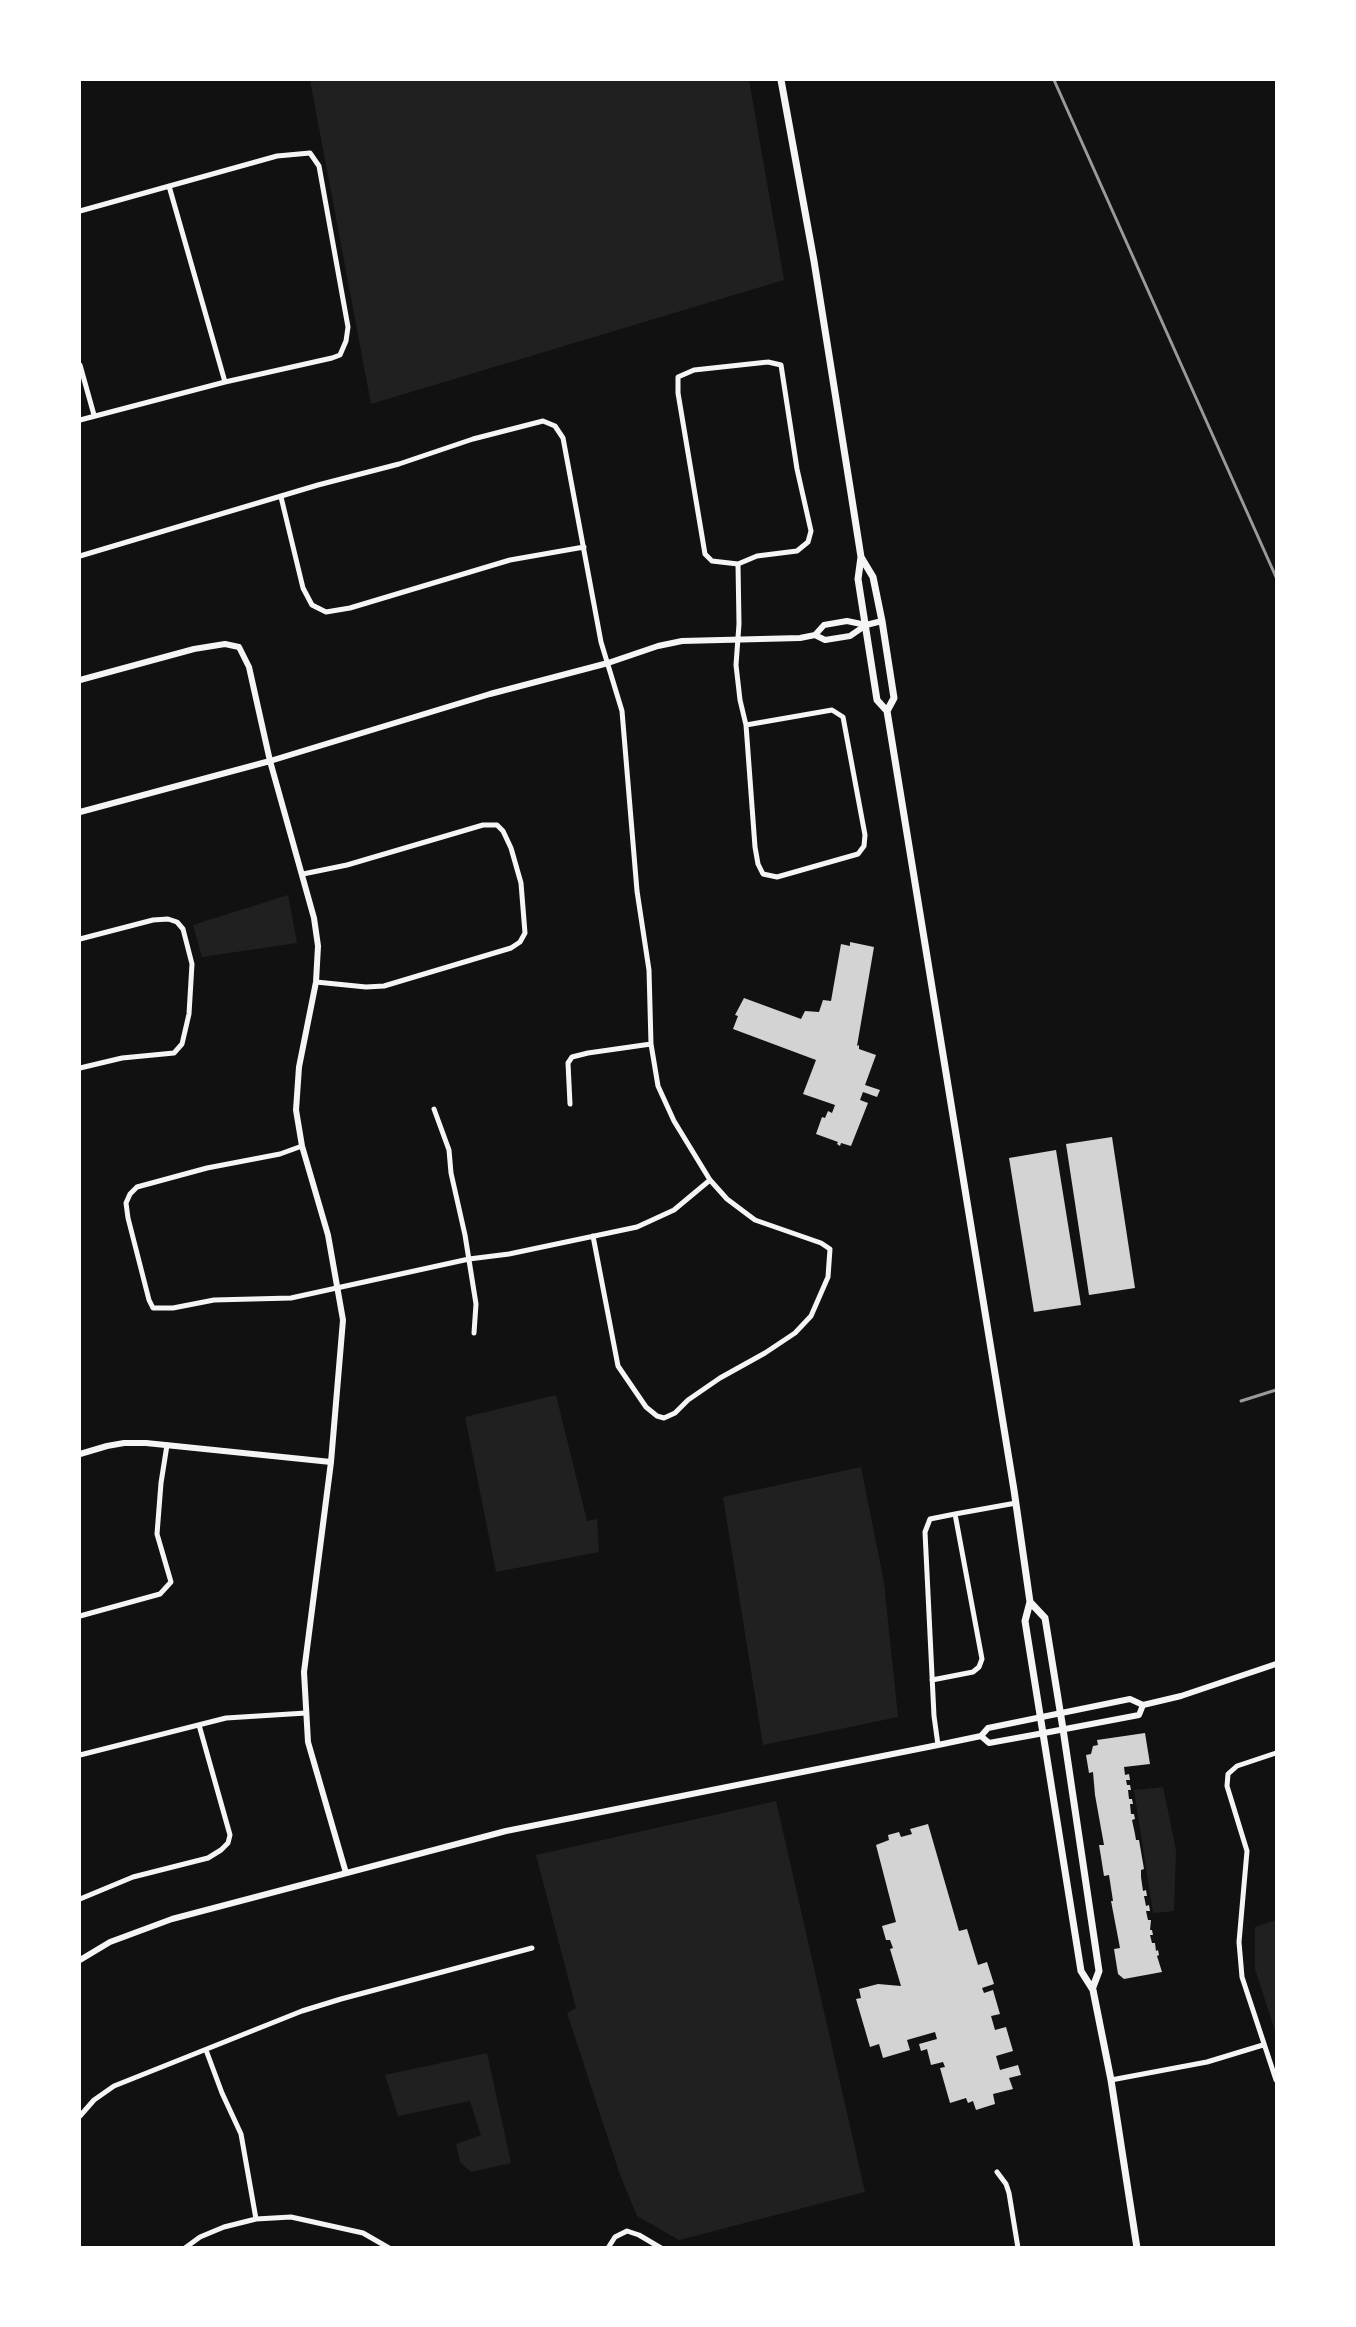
<!DOCTYPE html>
<html>
<head>
<meta charset="utf-8">
<style>
  body { margin:0 }
  #map { position:relative; width:1356px; height:2327px; overflow:hidden; background:#111; font-family:"Source Serif 4",serif }
  canvas { display:block }
  .frame { position:absolute; inset:0; border:81px solid #fff; pointer-events:none }
</style>
</head>
<body>
<div id="map">
<canvas width="1356" height="2327"></canvas>
<div class="frame"></div>
</div>
<script>
const c = document.querySelector('canvas').getContext('2d');
c.lineJoin = 'round';
function paint(path, color) { c.fillStyle = color; c.fill(path, 'evenodd'); }
const poly = rows => new Path2D(rows.map(r => 'M' + r).join(''));
function trace(path, color, width, dash) { c.strokeStyle = color; c.lineWidth = width; c.lineCap = dash ? 'butt' : 'round'; c.setLineDash(dash || []); c.stroke(path); }
paint(poly([
  [310,80,749,80,784,280,371,404],
  [288,895,297,943,202,957,193,925],
  [556,1395,587,1521,597,1519,599,1552,496,1572,465,1417],
  [861,1467,884,1582,898,1717,763,1745,723,1497],
  [1163,1787,1176,1850,1174,1911,1153,1913,1134,1790],
  [776,1801,865,2192,679,2240,637,2216,619,2172,567,2013,576,2008,536,1855],
  [1276,1920,1276,2034,1255,1969,1255,1927],
  [487,2053,511,2163,471,2172,460,2162,456,2144,481,2135,470,2101,398,2116,385,2075]
]), '#202020');
paint(poly([
  [850,942,874,947,857,1046,859,1045,859,1049,876,1055,865,1085,880,1090,877,1097,863,1092,860,1100,868,1103,851,1146,841,1143,840,1146,837,1144,838,1142,816,1134,822,1117,825,1118,828,1111,832,1113,835,1105,803,1094,816,1060,733,1029,738,1016,735,1015,744,998,801,1019,805,1011,819,1012,823,1000,831,1001,841,944,850,946],
  [1112,1137,1135,1288,1089,1295,1066,1144],
  [1056,1150,1081,1305,1034,1312,1009,1158],
  [1145,1733,1150,1764,1124,1767,1125,1775,1129,1774,1130,1780,1126,1780,1127,1785,1130,1785,1131,1790,1128,1790,1129,1799,1132,1799,1133,1804,1130,1804,1131,1814,1134,1814,1135,1819,1132,1820,1135,1834,1136,1840,1139,1840,1144,1869,1141,1870,1141,1877,1143,1891,1146,1890,1147,1896,1144,1896,1146,1906,1149,1905,1150,1911,1146,1911,1148,1920,1151,1920,1150,1930,1152,1930,1153,1935,1150,1935,1152,1943,1155,1943,1156,1951,1158,1950,1159,1955,1157,1956,1162,1972,1124,1979,1118,1974,1114,1949,1120,1948,1111,1901,1113,1901,1109,1875,1104,1876,1101,1857,1099,1845,1104,1845,1095,1795,1093,1772,1089,1773,1086,1755,1091,1754,1093,1746,1098,1745,1097,1740],
  [928,1824,959,1931,967,1929,978,1965,987,1962,994,1984,982,1988,984,1993,993,1990,1000,2014,991,2016,995,2030,1006,2027,1013,2051,996,2056,1000,2070,1018,2065,1021,2075,1009,2078,1013,2089,993,2094,995,2104,976,2110,973,2101,968,2103,966,2098,950,2103,940,2068,945,2067,943,2062,931,2065,927,2049,921,2051,919,2044,937,2039,935,2032,907,2040,910,2050,883,2058,879,2044,870,2047,856,1999,861,1998,859,1989,878,1984,901,1986,890,1949,893,1948,890,1940,886,1940,882,1926,896,1922,876,1845,889,1840,888,1835,899,1832,901,1837,912,1834,910,1829]
]), '#d3d3d3');
trace(poly([
  [169,186,225,382],
  [80,211,277,156,310,153,319,166,348,327,346,341,340,355,332,358,225,382,80,420],
  [768,362,781,365,797,469,811,531,808,542,797,551,757,556,738,564,712,561,705,554,678,393,678,377,694,370,768,362],
  [80,365,94,415],
  [281,497,303,588,312,605,326,612,350,608,510,560,584,547],
  [80,556,318,485,399,464,473,439,543,421,555,426,563,438,601,642,622,711,637,891,649,970,651,1044,658,1086,674,1121,710,1180,727,1199,755,1220,821,1243,830,1249,828,1277,811,1316,795,1333,765,1353,720,1378,688,1400,675,1413,664,1418,657,1416,646,1407,618,1366,593,1236],
  [738,564,739,624,736,665,740,700,746,725,755,847,758,864,763,874,777,877,858,854,864,846,865,835,843,717,832,710,746,725],
  [303,874,347,865,483,825,497,825,503,831,511,848,521,883,525,933,520,942,511,948,384,986,366,987,316,982],
  [80,939,153,920,168,919,177,922,183,929,192,964,189,1014,182,1044,174,1053,122,1058,80,1068],
  [570,1104,568,1063,572,1057,588,1053,651,1044],
  [434,1109,449,1150,451,1173,465,1235,476,1304,474,1333],
  [302,1146,280,1154,207,1168,137,1187,130,1194,126,1203,128,1218,149,1300,153,1308,173,1308,214,1300,291,1298,469,1259,509,1254,637,1227,674,1210,710,1180],
  [955,1514,1016,1503],
  [80,1616,160,1594,171,1582,157,1534,161,1483,167,1445],
  [932,1680,973,1672,979,1667,982,1659,955,1514,930,1519,925,1532,934,1716,938,1745],
  [1276,1753,1237,1766,1228,1774,1227,1786,1247,1851,1239,1942,1242,1977,1276,2080],
  [80,1755,226,1718,306,1713],
  [80,1899,133,1877,208,1858,221,1850,228,1843,230,1835,199,1725],
  [206,2050,222,2093,241,2134,256,2219],
  [1111,2080,1207,2062,1263,2045],
  [80,2116,94,2100,114,2086,302,2011,341,1999,532,1948],
  [997,2172,1006,2184,1009,2193,1018,2248],
  [185,2248,200,2237,224,2227,256,2219,291,2217,363,2233,389,2248],
  [608,2248,615,2237,627,2231,639,2235,661,2248]
]), '#f5f5f5', 5);
trace(poly([
  [815,635,824,625,847,621,866,625],
  [80,680,194,649,225,644,239,647,249,667,270,761,314,918,318,946,316,982,299,1067,296,1110,302,1146,328,1235,343,1320,331,1462,304,1672,308,1742,346,1873],
  [80,812,270,761,490,694,608,663,658,646,682,641,800,638,815,635,825,640,850,636,866,625,882,621],
  [80,1454,107,1446,124,1443,146,1443,331,1462],
  [981,1736,989,1743,1044,1733,1139,1715,1143,1705],
  [80,1960,110,1942,172,1919,506,1831,938,1745,981,1736,988,1728,1130,1699,1143,1705,1181,1696,1276,1664]
]), '#f5f5f5', 6);
trace(poly([
  [781,80,814,261,850,487,861,557,858,579,877,700,887,711,1014,1490,1030,1602,1025,1621,1081,1971,1093,1990,1111,2080,1137,2248],
  [861,557,873,577,882,621,894,698,887,711],
  [1030,1602,1045,1618,1063,1729,1099,1971,1093,1987]
]), '#f5f5f5', 7);
trace(poly([
  [1054,80,1276,577],
  [1241,1401,1276,1390]
]), '#9a9a9a', 3);
</script>
</body>
</html>
